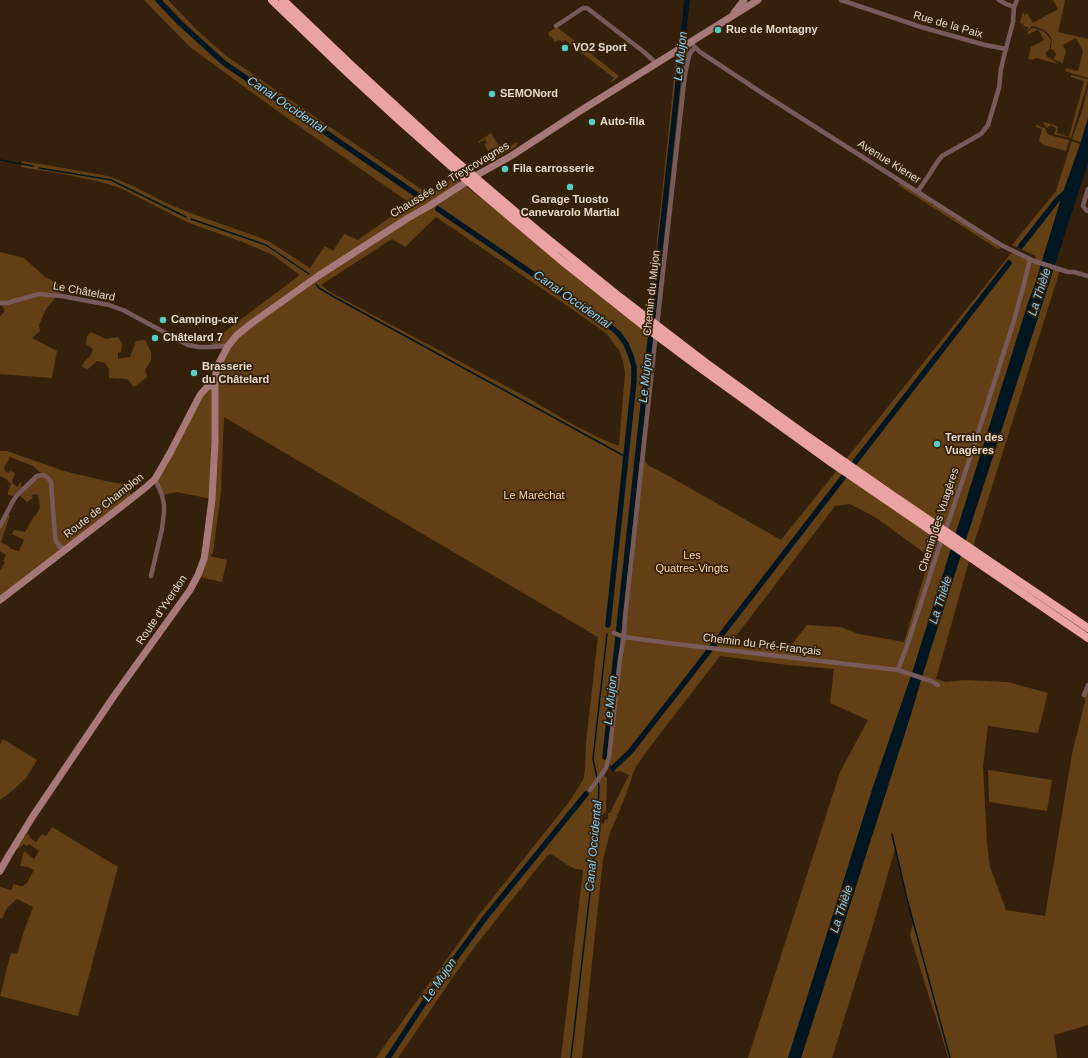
<!DOCTYPE html>
<html>
<head>
<meta charset="utf-8">
<style>
  body { margin:0 }
  canvas { display:block; background:#35210b }
</style>
</head>
<body>
<canvas width="1088" height="1058"></canvas>
<script>
const c = document.querySelector('canvas').getContext('2d');
c.lineJoin = 'round';
function paint(path, color) { c.fillStyle = color; c.fill(path, 'evenodd'); }
const poly = rows => new Path2D(rows.map(r => 'M' + r).join(''));
function trace(path, color, width, dash) { c.strokeStyle = color; c.lineWidth = width; c.lineCap = dash ? 'butt' : 'round'; c.setLineDash(dash || []); c.stroke(path); }
function drawText(font, color, halo, rows, align = 'center') {
  c.font = font + ' Helvetica,sans-serif'; c.lineWidth = 3.5; c.setLineDash([]); c.textBaseline = 'middle'; c.strokeStyle = halo; c.fillStyle = color; for (const [text, x, y, turn = 0] of rows) {
    c.save(); c.translate(x, y); c.rotate((+turn || 0) * Math.PI / 180); c.textAlign = isNaN(turn) ? turn : align; if (halo) c.strokeText(text, 0, 0); c.fillText(text, 0, 0); c.restore();
  }
}
paint(poly([
  [144,0,168,0,197,30,225,55,270,86,424,191,428,195,454,177,648,328,677,50,691,42,691,52,689,56,656,336,653,335,645,461,649,466,658,470,781,540,1013,251,1034,261,1036,256,1021,249,1058,201,1061,199,1035,284,1028,303,914,667,872,790,788,1058,748,1058,840,772,868,720,830,703,834,669,788,665,720,656,656,739,635,768,625,797,610,833,603,859,582,1058,561,1058,583,870,576,869,569,866,556,857,551,854,547,856,542,862,476,945,455,974,398,1058,376,1058,394,1032,395,1032,420,996,479,915,569,802,580,785,583,780,585,771,586,743,598,637,224,417,221,491,213,553,210,556,227,560,222,582,204,578,198,575,212,499,177,492,162,495,155,479,200,395,215,384,228,346,215,347,211,343,236,323,300,275,273,255,264,251,240,241,189,223,120,188,101,182,63,174,21,167,22,161,98,174,111,177,135,187,166,203,193,214,261,238,270,242,310,268,325,246,333,251,344,234,358,240,410,203,287,118,190,47],
  [436,217,572,309,607,334,619,350,623,361,625,373,619,446,606,441,574,425,528,398,330,292,321,285,392,239,405,247],
  [850,504,875,517,930,557,904,642,859,634,840,627,807,625,788,649,730,644,835,506],
  [608,762,616,772,620,771,629,775,610,813,608,813,608,819,606,819,603,824,601,822,602,815,606,812,607,778,602,774],
  [1053,0,1064,0,1065,1,1058,32,1088,39,1088,78,1065,71,1066,68,1078,71,1083,51,1076,38,1063,45,1066,51,1062,65,1062,63,1053,59,1055,57,1056,54,1053,50,1051,49,1052,39,1048,33,1040,28,1032,26,1027,31,1028,27,1023,26,1024,24,1020,23,1023,12,1025,16,1027,13,1033,23,1058,9],
  [557,27,619,76,611,83,611,82,614,78,565,40,563,42,559,40,555,42,551,36,550,37,548,33],
  [1032,28,1038,29,1044,32,1048,36,1051,40,1050,44,1050,49,1046,52,1046,56,1059,64,1036,58,1032,60,1028,59,1031,47,1044,40,1038,29,1027,35,1028,32],
  [1071,75,1088,79,1088,81,1071,138,1054,134,1056,130,1055,127,1051,125,1047,128,1043,124,1044,122,1054,125,1058,127,1057,133,1069,137,1084,81,1071,77],
  [1088,88,1088,118,1081,142,1072,139,1081,114],
  [1036,125,1045,128,1047,133,1049,135,1069,140,1066,151,1044,145,1039,141,1042,129,1036,127],
  [491,133,502,151,517,142,518,144,516,145,517,146,497,158,486,164,482,162,483,161,485,162,497,154,493,148,488,151,484,144,487,143,485,139,479,143,478,142],
  [1072,141,1080,144,1063,192,1056,199,1017,247,1012,245,1056,191],
  [900,183,931,203,931,205,934,205,953,217,954,219,956,218,981,235,982,237,984,237,1001,248,998,249,898,185],
  [0,252,24,258,45,277,65,287,46,309,39,325,40,331,32,338,57,351,52,378,0,374,0,316,5,311,0,303],
  [1054,268,1060,270,973,547,936,679,946,682,964,680,1008,682,1048,693,1038,733,988,726,983,767,987,843,990,867,1006,910,1045,916,1072,754,1085,702,1084,695,1088,685,1088,1025,1054,1035,1057,1058,948,1058,941,1033,924,981,910,935,913,923,895,849,874,922,832,1058,801,1058,911,714,932,645],
  [91,332,106,339,118,337,122,344,121,352,118,353,118,359,130,357,136,341,145,340,151,352,151,360,145,370,147,377,134,387,127,379,109,378,109,369,105,363,97,361,88,369,82,367,84,362,91,355,93,349,86,344,87,336],
  [0,451,7,451,64,471,110,482,124,484,133,497,0,600,0,570,1,570,5,562,3,561,6,555,0,551,0,526,6,514,10,515,1,542,5,545,6,544,11,549,19,551,24,540,12,534,14,530,25,532,34,516,36,515,40,508,39,499,38,495,36,494,32,495,33,498,27,502,18,494,31,481,43,475,33,466,10,457,4,468,5,471,9,473,10,471,15,473,12,481,13,484,18,487,20,482,21,482,21,487,13,496,8,495,8,492,11,484,6,479,0,476],
  [3,739,37,760,26,778,12,791,0,800,0,744],
  [988,770,1052,780,1047,811,989,802],
  [52,827,118,867,78,1016,0,996,11,953,17,954,24,931,33,907,17,899,7,908,2,919,0,918,0,887,11,890,14,884,20,886,23,886,27,883,34,870,28,867,20,866,24,851,34,859,39,851,29,844,27,846,24,844,15,851,15,849,27,834,30,836,29,837,36,842,42,834,46,836]
]), '#623f14');
paint(poly([
  [1088,118,1088,163,956,570,921,679,911,714,801,1058,788,1058,872,790,914,667,1028,303,1035,284,1061,199,1081,142]
]), '#021621');
trace(poly([
  [0,160,33,166],
  [39,168,111,180,186,217],
  [191,219,266,245,309,274],
  [316,284,319,288,336,298,626,457],
  [597,778,593,759,607,634],
  [892,834,907,899,950,1058],
  [571,1058,597,831,599,787,598,781]
]), '#021621', 1.5);
trace(poly([
  [158,0,180,23,224,63,423,199],
  [438,209,612,328,619,334,626,344,631,356,634,367,634,381,608,625],
  [1021,246,1057,200,1067,191],
  [605,757,687,0],
  [613,768,630,752,681,687,1009,263],
  [388,1058,435,986,485,918,586,794]
]), '#021621', 5.5);
trace(poly([
  [841,0,921,27,985,45,1006,49],
  [999,0,1006,4,1014,7],
  [556,26,583,8,587,8,644,52,656,63],
  [693,45,700,52,765,95,1001,245,1034,261,1068,272,1074,272,1088,276],
  [1088,189,1083,206,1086,210,1088,211],
  [918,191,927,178,938,161,942,156,981,134,988,125,999,88,1001,69,1004,56,1013,22,1014,7,1017,0],
  [0,303,7,303,39,294,62,296,109,305,123,310,188,345,199,347,209,347,228,346],
  [657,326,685,74,689,56,691,52,695,48],
  [0,526,13,501,18,494,37,476,44,475,48,478,51,482,55,536,56,541,60,547,66,549],
  [151,576,162,529,164,512,164,505,162,495,155,479],
  [614,633,624,637,676,644,898,670,931,681,938,685],
  [898,670,908,643,940,544,948,523,965,473,1013,324,1024,284,1030,259],
  [1084,695,1088,685],
  [590,790,602,774,606,768,609,757,620,659,624,637,625,618,656,333]
]), '#785a5a', 4.5);
trace(poly([
  [734,13,744,0],
  [0,600,126,503,145,488,155,479,170,453,200,395,207,387,215,384],
  [0,871,9,855,33,816,114,696,190,590,198,575,204,559,206,546,212,499,215,442,215,384,216,372,219,363,228,346,237,335,252,323,318,276,408,218,429,206,477,175,511,156,580,111,758,0]
]), '#a67877', 7);
trace(poly([
  [272,0,348,73,399,120,477,189,561,260,648,329,699,367,832,463,1088,638],
  [283,0,352,66,450,156,538,231,621,298,706,363,800,431,895,497,1088,628]
]), '#eaa2a2', 8);
for (const [x, y, r, color] of [
  [718,30,4,"#56cec4"],
  [565,48,4,"#56cec4"],
  [492,94,4,"#56cec4"],
  [592,122,4,"#56cec4"],
  [505,169,4,"#56cec4"],
  [570,187,4,"#56cec4"],
  [163,320,4,"#56cec4"],
  [155,338,4,"#56cec4"],
  [194,373,4,"#56cec4"],
  [937,444,4,"#56cec4"]
]) { const dot = new Path2D(); dot.arc(x, y, r, 0, 2 * Math.PI); c.fillStyle = color; c.fill(dot); trace(dot, '#35210b', 1.5); }
drawText('11px', '#e6d9cc', '#35210b', [
  ["Rue de la Paix",948,25,16],
  ["Avenue Kiener",889,162,32],
  ["Chaussée de Treycovagnes",450,180,-31],
  ["Le Châtelard",84,292,11],
  ["Chemin du Mujon",652,293,-84],
  ["Route de Chamblon",104,506,-38],
  ["Chemin des Vuagères",939,520,-72],
  ["Route d'Yverdon",162,610,-56],
  ["Chemin du Pré-Français",762,645,7]
]);
drawText('bold 11px', '#e6d9cc', '#35210b', [
  ["Rue de Montagny",726,30],
  ["VO2 Sport",573,48],
  ["SEMONord",500,94],
  ["Auto-fila",600,122],
  ["Fila carrosserie",513,169],
  ["Garage Tuosto",570,200,"center"],
  ["Canevarolo Martial",570,213,"center"],
  ["Camping-car",171,320],
  ["Châtelard 7",163,338],
  ["Brasserie",202,367],
  ["du Châtelard",202,380],
  ["Terrain des",945,438],
  ["Vuagères",945,451]
], 'left');
drawText('11px', '#ffd7ae', '#35210b', [
  ["Le Maréchat",534,496],
  ["Les",692,556],
  ["Quatres-Vingts",692,569]
]);
drawText('italic 12px', '#84d0f7', '#35210b', [
  ["Le Mujon",681,56,-84],
  ["Canal Occidental",286,105,34],
  ["La Thièle",1040,292,-72],
  ["Canal Occidental",572,300,35],
  ["Le Mujon",646,378,-84],
  ["La Thièle",941,600,-72],
  ["Le Mujon",611,700,-84],
  ["Canal Occidental",594,846,-85],
  ["La Thièle",842,909,-72],
  ["Le Mujon",440,980,-55]
]);
</script>
</body>
</html>
